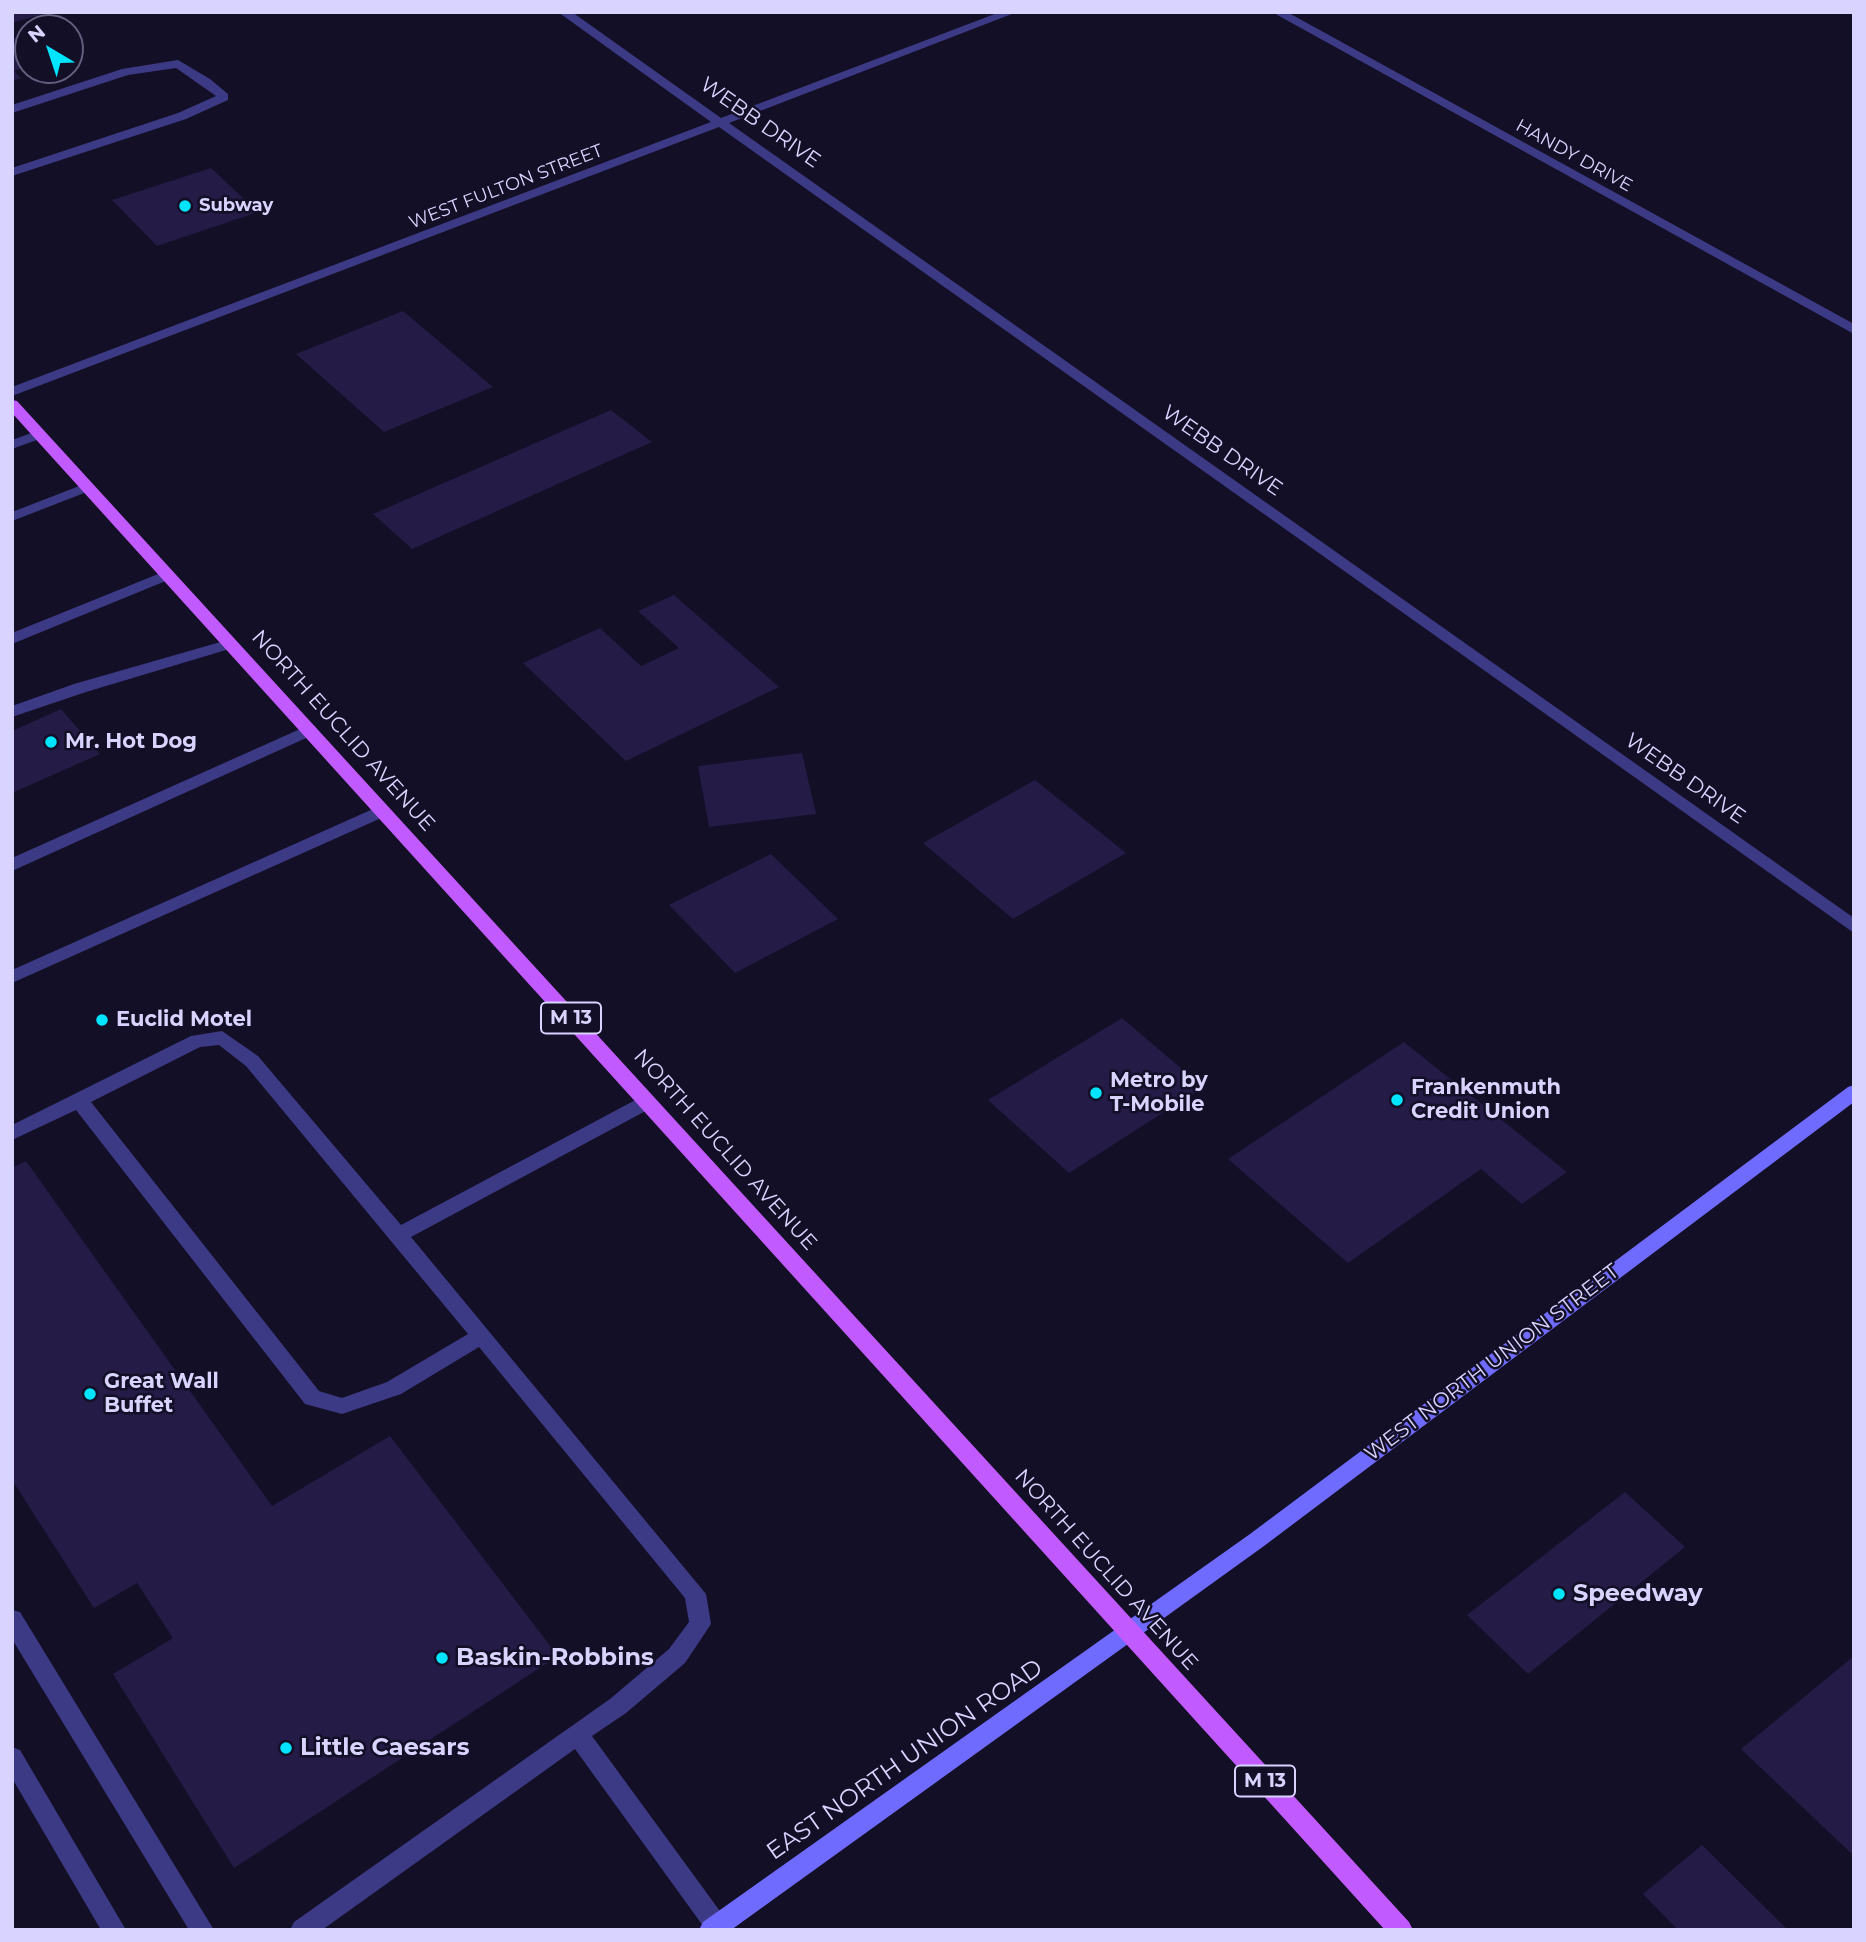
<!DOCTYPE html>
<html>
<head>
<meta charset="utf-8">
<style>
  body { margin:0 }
  #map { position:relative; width:1866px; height:1942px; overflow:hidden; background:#130f26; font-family:Montserrat,sans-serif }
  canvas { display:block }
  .frame { position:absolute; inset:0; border:14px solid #d9d4ff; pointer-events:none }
  .north { position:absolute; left:14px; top:14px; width:70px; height:70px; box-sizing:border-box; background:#130f26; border:2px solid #625e7d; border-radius:50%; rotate:321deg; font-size:19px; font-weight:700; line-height:28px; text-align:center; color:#d9d4ff }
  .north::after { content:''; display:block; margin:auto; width:24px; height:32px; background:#00e5ff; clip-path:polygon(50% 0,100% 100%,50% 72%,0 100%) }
</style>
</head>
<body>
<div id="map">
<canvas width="1866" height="1942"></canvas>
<div class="frame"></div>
<div class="north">N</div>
</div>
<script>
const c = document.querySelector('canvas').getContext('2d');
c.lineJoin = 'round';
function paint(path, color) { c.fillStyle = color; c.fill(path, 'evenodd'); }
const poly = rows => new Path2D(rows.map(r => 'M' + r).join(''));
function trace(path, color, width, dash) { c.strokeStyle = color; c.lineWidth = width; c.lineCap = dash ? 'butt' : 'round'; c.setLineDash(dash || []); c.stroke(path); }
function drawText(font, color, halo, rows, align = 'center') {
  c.font = font + ' Montserrat,sans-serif'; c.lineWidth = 5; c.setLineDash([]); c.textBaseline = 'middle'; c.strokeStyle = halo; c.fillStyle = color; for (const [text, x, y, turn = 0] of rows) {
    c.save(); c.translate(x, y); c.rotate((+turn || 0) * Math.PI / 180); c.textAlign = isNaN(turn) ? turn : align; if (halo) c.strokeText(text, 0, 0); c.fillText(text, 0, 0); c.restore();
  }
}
paint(poly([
  [12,12,46,12,46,13,12,23],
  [28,35,28,66,14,71,21,78,12,81,12,39],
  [211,168,258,212,157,246,112,200],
  [403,311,493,387,384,432,296,354],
  [611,410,652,442,412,549,373,514],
  [674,595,779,687,626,761,523,663,600,628,641,666,679,648,638,611],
  [61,709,100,754,12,793,12,731],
  [802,753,816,814,709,827,698,766],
  [1035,780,1126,853,1013,919,923,843],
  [771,854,838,919,735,973,669,905],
  [1122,1018,1203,1087,1069,1173,988,1100],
  [1404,1042,1567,1172,1522,1204,1481,1169,1348,1263,1228,1159],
  [26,1161,272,1506,390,1436,558,1656,234,1868,113,1674,173,1638,137,1583,94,1608,12,1480,12,1168],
  [1625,1492,1685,1547,1528,1674,1467,1615],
  [1854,1656,1854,1856,1741,1749],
  [1702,1845,1788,1930,1678,1930,1643,1894]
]), '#241b47');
paint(poly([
  [178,60,210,79,228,94,228,100,186,119,12,176,12,168,178,113,216,96,176,68,128,75,12,113,12,105,122,69,178,60],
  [40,430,47,434,45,437,12,449,12,440,40,430],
  [87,483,92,484,94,487,92,490,12,521,12,512,87,483],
  [168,570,173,572,175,575,173,578,12,644,12,633,168,570],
  [231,639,236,641,239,644,236,647,86,692,12,717,12,706,74,684,231,639],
  [309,725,315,726,317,730,315,734,12,871,12,858,309,725],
  [382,805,388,807,390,811,388,815,12,983,12,970,382,805],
  [222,1031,258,1056,401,1225,641,1097,653,1097,656,1102,653,1107,411,1237,706,1594,711,1624,685,1663,626,1713,592,1736,725,1918,729,1926,727,1930,706,1930,575,1749,322,1930,290,1930,294,1922,610,1699,669,1649,689,1622,685,1598,479,1347,401,1394,342,1414,305,1404,76,1110,12,1140,12,1125,191,1036,222,1031],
  [219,1045,246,1066,468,1334,387,1382,342,1398,319,1391,91,1102,200,1047,219,1045],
  [12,1610,20,1612,214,1930,189,1930,12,1639,12,1610],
  [12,1747,20,1750,126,1930,101,1930,12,1778,12,1747]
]), '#3d3a85');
paint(poly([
  [558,12,572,12,721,118,1000,12,1017,12,729,123,1854,918,1854,933,719,127,12,396,12,387,711,122,558,12],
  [1272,12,1287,12,1854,324,1854,334,1272,12]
]), '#3d3a85');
paint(poly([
  [1854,1085,1854,1102,1264,1546,731,1930,699,1930,703,1922,1250,1534,1848,1087,1854,1085]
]), '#6f6bff');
paint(poly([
  [12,400,17,401,1409,1922,1413,1930,1385,1930,12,413,12,400]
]), '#c25bff');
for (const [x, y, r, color] of [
  [185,206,7,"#00e5ff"],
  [51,742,7,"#00e5ff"],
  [102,1020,7,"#00e5ff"],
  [1096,1093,7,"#00e5ff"],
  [1397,1100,7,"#00e5ff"],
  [90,1394,7,"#00e5ff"],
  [1559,1594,7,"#00e5ff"],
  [442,1658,7,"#00e5ff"],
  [286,1748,7,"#00e5ff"]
]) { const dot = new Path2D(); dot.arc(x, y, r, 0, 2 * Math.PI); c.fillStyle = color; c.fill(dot); trace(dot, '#130f26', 2.5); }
drawText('18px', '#d9d4ff', '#130f26', [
  ["HANDY DRIVE",1574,156,29],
  ["WEST FULTON STREET",506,187,-21]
]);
drawText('bold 18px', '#d9d4ff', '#130f26', [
  ["Subway",199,206]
], 'left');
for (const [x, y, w] of [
  [571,1018,60],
  [1265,1781,60]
]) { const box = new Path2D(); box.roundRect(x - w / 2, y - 15.5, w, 31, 5); c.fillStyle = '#130f26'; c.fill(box); trace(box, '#d9d4ff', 2); }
drawText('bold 19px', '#d9d4ff', null, [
  ["M 13",571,1018],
  ["M 13",1265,1781]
]);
drawText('21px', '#d9d4ff', '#130f26', [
  ["WEBB DRIVE",760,123,35],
  ["WEBB DRIVE",1222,451,35],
  ["NORTH EUCLID AVENUE",343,731,48],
  ["WEBB DRIVE",1685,779,35],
  ["NORTH EUCLID AVENUE",725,1150,48],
  ["WEST NORTH UNION STREET",1492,1363,-37],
  ["NORTH EUCLID AVENUE",1106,1570,48]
]);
drawText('bold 21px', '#d9d4ff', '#130f26', [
  ["Mr. Hot Dog",65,742],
  ["Euclid Motel",116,1020],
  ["Metro by",1110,1081],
  ["T-Mobile",1110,1105],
  ["Frankenmuth",1411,1088],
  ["Credit Union",1411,1112],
  ["Great Wall",104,1382],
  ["Buffet",104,1406]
], 'left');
drawText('bold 24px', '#d9d4ff', '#130f26', [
  ["Speedway",1573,1594],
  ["Baskin-Robbins",456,1658],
  ["Little Caesars",300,1748]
], 'left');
drawText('24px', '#d9d4ff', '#130f26', [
  ["EAST NORTH UNION ROAD",905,1760,-35]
]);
</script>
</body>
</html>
